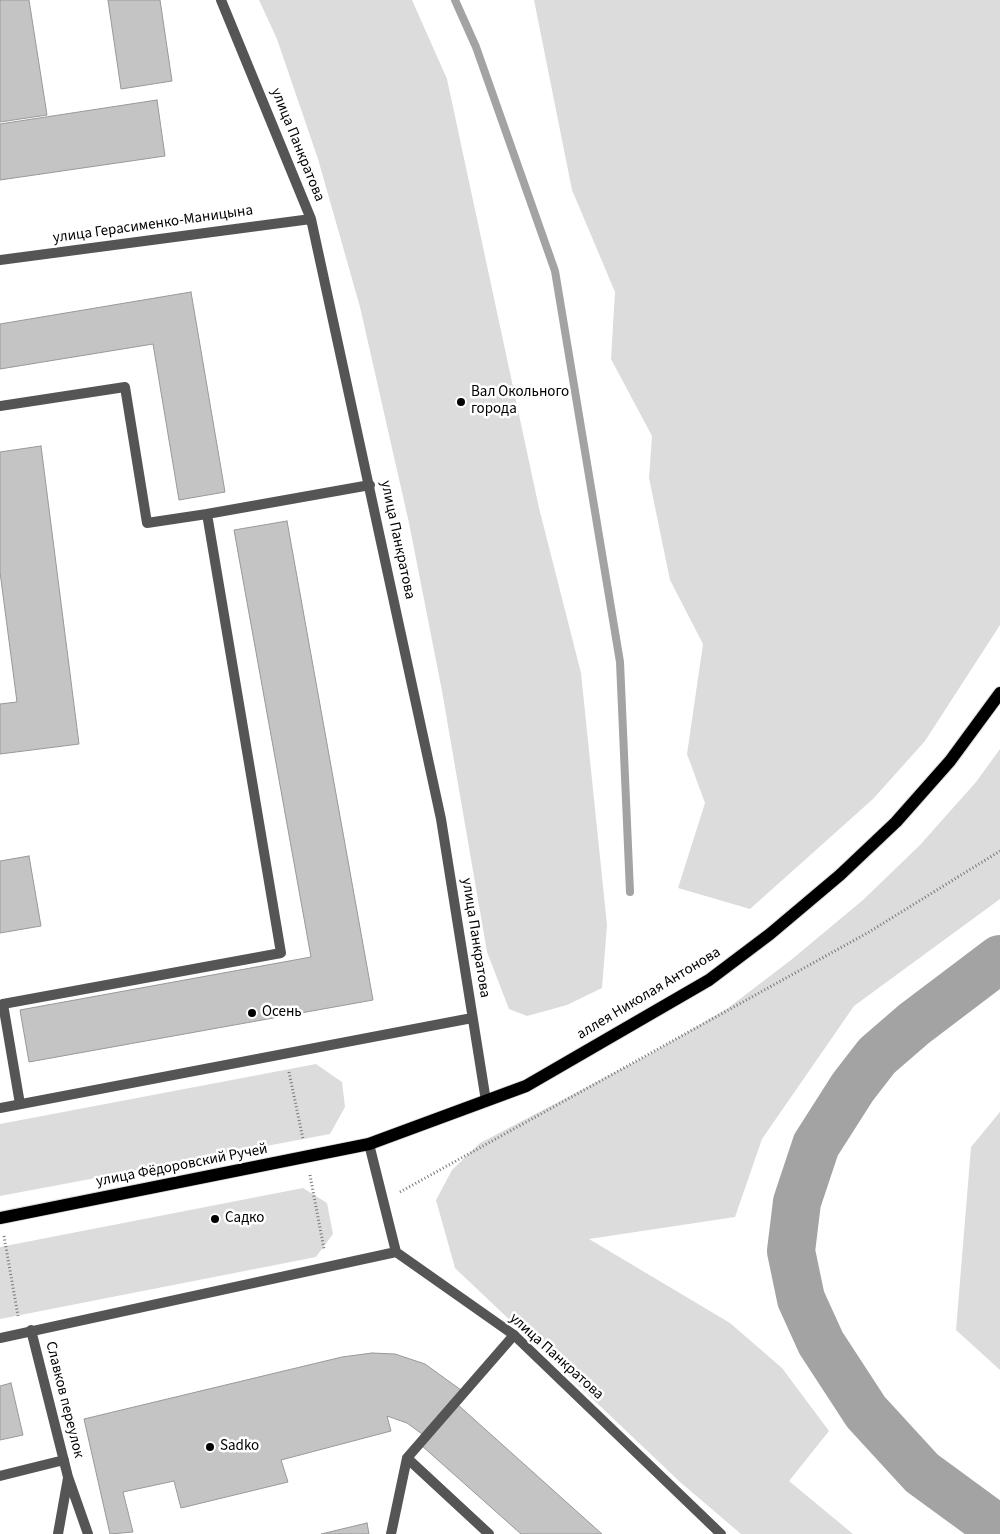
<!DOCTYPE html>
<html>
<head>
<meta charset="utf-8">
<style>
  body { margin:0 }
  canvas { display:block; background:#fff }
</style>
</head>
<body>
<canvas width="1000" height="1534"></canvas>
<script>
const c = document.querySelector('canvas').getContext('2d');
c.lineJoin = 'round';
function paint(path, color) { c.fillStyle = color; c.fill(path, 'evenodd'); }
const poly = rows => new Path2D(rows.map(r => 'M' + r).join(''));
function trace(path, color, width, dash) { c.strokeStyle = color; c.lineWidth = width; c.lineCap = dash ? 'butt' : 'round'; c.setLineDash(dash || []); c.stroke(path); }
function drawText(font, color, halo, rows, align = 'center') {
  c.font = font + ' "Source Sans 3",sans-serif'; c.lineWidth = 5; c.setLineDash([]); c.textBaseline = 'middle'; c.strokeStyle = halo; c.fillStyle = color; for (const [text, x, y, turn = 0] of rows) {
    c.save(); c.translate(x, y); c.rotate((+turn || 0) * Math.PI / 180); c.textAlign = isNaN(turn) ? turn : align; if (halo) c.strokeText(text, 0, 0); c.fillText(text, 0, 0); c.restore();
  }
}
paint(poly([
  [259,0,412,0,447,79,539,508,581,673,607,925,602,988,567,1005,527,1016,509,1009,487,952,442,691,409,523,360,307,318,159,277,39],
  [534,0,1000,0,1000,625,925,741,873,799,750,909,678,888,705,803,687,754,703,644,670,580,649,478,652,436,611,359,615,292,572,190],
  [1000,749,1000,899,854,1006,762,1139,735,1217,589,1239,730,1323,782,1368,829,1431,789,1481,853,1534,741,1534,680,1482,455,1268,436,1200,452,1170,480,1143,650,1054,728,1008,791,960,863,900,920,845,976,782],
  [316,1064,342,1082,345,1107,330,1134,0,1196,0,1124],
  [1000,1112,1000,1370,956,1330,971,1147],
  [303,1188,327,1203,333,1234,316,1257,0,1319,0,1247]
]), '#dcdcdc');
trace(poly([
  [455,0,476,47,555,271,620,662,630,892]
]), '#a3a3a3', 8);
trace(poly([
  [1000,959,914,1024,877,1056,853,1087,816,1145,797,1202,791,1251,801,1299,821,1343,866,1412,922,1473,1000,1530]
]), '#a3a3a3', 48);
const building = poly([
  [0,0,29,0,47,115,0,122,0,0],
  [108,0,160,0,172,81,121,89,108,0],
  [157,100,165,156,0,180,0,124,157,100],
  [191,292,225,492,179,500,153,344,0,369,0,324,191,292],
  [41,446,79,744,0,754,0,704,17,702,0,572,0,452,41,446],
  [287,521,373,1000,29,1062,20,1010,311,957,234,530,287,521],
  [29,856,41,926,0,933,0,861,29,856],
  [372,1353,395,1354,425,1364,461,1390,422,1434,407,1423,387,1416,391,1431,281,1460,288,1482,181,1508,174,1481,123,1492,133,1532,110,1534,84,1419,342,1357,372,1353],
  [11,1383,23,1435,0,1440,0,1386,11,1383],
  [457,1404,602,1534,521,1534,421,1445,457,1404],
  [367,1523,369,1534,321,1534,367,1523]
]);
paint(building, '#c4c4c4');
trace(building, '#999', 1);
const primary = poly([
  [0,1218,369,1144,526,1086,709,980,770,934,840,875,896,822,950,761,1000,693]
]);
trace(primary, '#dbdbdb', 14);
trace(poly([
  [289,1072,303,1139],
  [310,1175,324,1249],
  [400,1192,869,932,1000,851],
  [4,1236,18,1316]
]), '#777', 3, [1, 2.5]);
trace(poly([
  [0,406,125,387,147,523,207,514,281,953,3,1004,20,1104],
  [207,514,370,485],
  [31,1330,68,1477,88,1534],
  [407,1458,489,1534],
  [0,1476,64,1460],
  [58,1534,68,1478],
  [391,1534,407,1458,514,1335]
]), '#555', 10);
trace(poly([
  [221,0,311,219,441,819,486,1101],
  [0,260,311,219],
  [0,1108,472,1018],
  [369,1144,396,1252,514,1335,721,1534],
  [0,1338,396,1252]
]), '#555', 10);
trace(primary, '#000', 12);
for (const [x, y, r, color] of [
  [461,402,5,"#000"],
  [252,1013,5,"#000"],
  [215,1219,5,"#000"],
  [210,1447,5,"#000"]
]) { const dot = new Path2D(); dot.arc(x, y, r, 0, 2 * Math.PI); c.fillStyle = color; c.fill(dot); trace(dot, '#fff', 2); }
drawText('15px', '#000', '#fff', [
  ["улица Панкратова",297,145,68],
  ["улица Герасименко-Маницына",153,225,-8],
  ["улица Панкратова",397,540,78],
  ["улица Панкратова",475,938,81],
  ["аллея Николая Антонова",649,994,-31],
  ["улица Фёдоровский Ручей",182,1166,-11],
  ["улица Панкратова",556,1357,42],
  ["Славков переулок",64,1400,76]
]);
drawText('15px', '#000', '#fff', [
  ["Вал Окольного",471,393],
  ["города",471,410],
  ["Осень",262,1013],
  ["Садко",225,1219],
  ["Sadko",220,1447]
], 'left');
</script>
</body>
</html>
